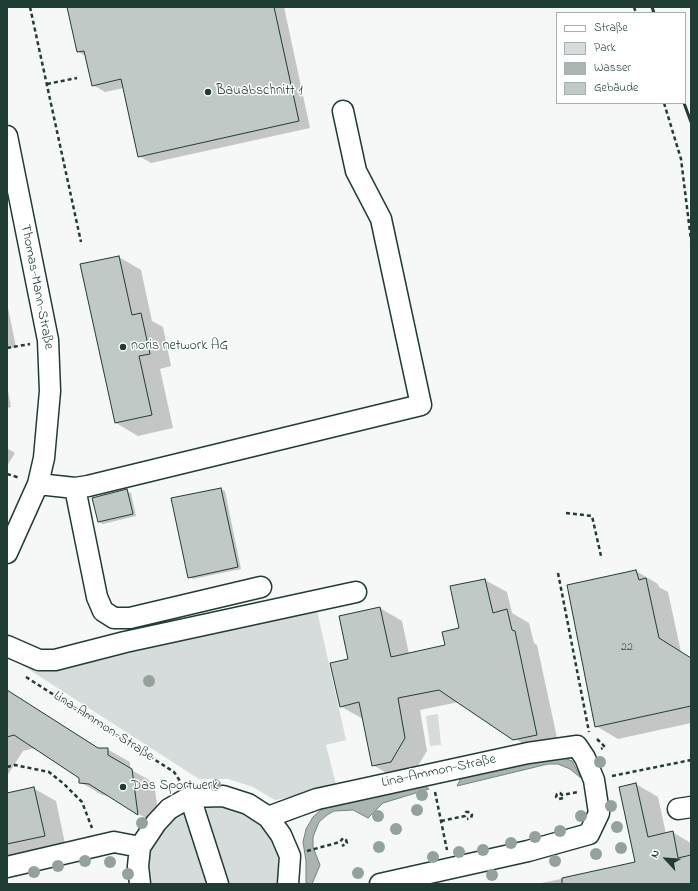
<!DOCTYPE html>
<html>
<head>
<meta charset="utf-8">
<style>
  body { margin:0 }
  #map { position:relative; width:698px; height:891px; overflow:hidden; background:#f6f7f7; font-family:"Indie Flower",sans-serif }
  canvas { display:block }
  .frame { position:absolute; inset:0; border:8px solid #1f3d34; pointer-events:none }
  .legend { position:absolute; left:556px; top:12px; width:130px; height:92px; box-sizing:border-box; background:#fff; border:1px solid #a5b1ae; margin:0; padding:5px 7px; list-style:none; font-size:12px; color:#1f3d34 }
  .legend li { display:flex; align-items:center; gap:8px; height:20px }
  .legend b { width:20px; border:1px solid #a5b1ae }
  .north { position:absolute; left:646px; top:839px; width:40px; height:40px; -webkit-text-stroke:3px #fff; paint-order:stroke; rotate:296deg; font-size:11px; font-weight:700; line-height:16px; text-align:center; color:#1f3d34 }
  .north::after { content:''; display:block; margin:auto; width:14px; height:18px; background:#1f3d34; clip-path:polygon(50% 0,100% 100%,50% 72%,0 100%) }
</style>
</head>
<body>
<div id="map">
<canvas width="698" height="891"></canvas>
<div class="frame"></div>
<ul class="legend">
<li><b style="height:5px;background:#fff"></b>Straße</li>
<li><b style="height:11px;background:#d6dcdb"></b>Park</li>
<li><b style="height:11px;background:#aab5b1"></b>Wasser</li>
<li><b style="height:11px;background:#c0c9c6"></b>Gebäude</li>
</ul>
<div class="north">N</div>
</div>
<script>
const c = document.querySelector('canvas').getContext('2d');
c.lineJoin = 'round';
function paint(path, color) { c.fillStyle = color; c.fill(path, 'evenodd'); }
const poly = rows => new Path2D(rows.map(r => 'M' + r).join(''));
function trace(path, color, width, dash) { c.strokeStyle = color; c.lineWidth = width; c.lineCap = dash ? 'butt' : 'round'; c.setLineDash(dash || []); c.stroke(path); }
function drawText(font, color, halo, rows, align = 'center') {
  c.font = font + ' "Indie Flower",sans-serif'; c.lineWidth = 3; c.setLineDash([]); c.textBaseline = 'middle'; c.strokeStyle = halo; c.fillStyle = color; for (const [text, x, y, turn = 0] of rows) {
    c.save(); c.translate(x, y); c.rotate((+turn || 0) * Math.PI / 180); c.textAlign = isNaN(turn) ? turn : align; if (halo) c.strokeText(text, 0, 0); c.fillText(text, 0, 0); c.restore();
  }
}
paint(poly([
  [316,606,346,740,326,745,337,788,275,800,253,787,228,779,199,779,8,656,40,669],
  [438,714,441,745,430,746,426,716],
  [209,802,248,811,271,833,281,856,281,884,224,884,199,805],
  [188,808,212,884,148,884,146,873,150,848,171,817]
]), '#d6dcdb');
const water = poly([
  [552,757,562,757,572,761,581,778,570,769,558,764,548,764,457,786,462,776,552,757],
  [422,785,429,789,383,803,368,818,353,810,334,811,327,815,319,822,313,837,313,847,320,865,312,884,306,883,306,861,303,842,306,829,313,817,323,808,333,804,422,785]
]);
paint(water, '#aab5b1');
trace(water, '#72857f', 1);
paint(poly([
  [68,7,284,7,310,128,151,163,139,156,124,88,105,92,93,85,86,56,78,52],
  [119,257,141,270,152,321,163,327,171,366,160,369,173,428,138,436,116,423],
  [7,303,16,347,7,349],
  [7,385,11,407,7,408],
  [7,448,15,453,7,466],
  [221,489,225,491,241,569,193,579,189,577],
  [127,491,131,493,136,516,103,524,99,522],
  [636,571,658,584,659,587,668,592,681,652,691,658,691,723,618,739,596,726],
  [485,580,507,592,512,613,529,623,534,643,537,645,559,747,536,752,459,702,420,710,427,751,413,774,395,778,373,765,363,719,340,706,349,660,380,608,402,621,409,654,446,646,460,629,452,587],
  [7,691,100,749,107,749,130,762,130,769,154,783,160,827,110,796,102,795,80,782,80,777,35,748,23,751,7,776],
  [636,784,658,797,666,834,672,832,691,843,691,884,537,884,636,863],
  [33,788,56,801,66,848,7,861,7,794]
]), '#0003');
const building = poly([
  [67,7,274,7,299,121,138,157,121,79,92,86,84,51,77,52,67,7],
  [119,256,132,315,141,313,150,354,139,356,152,415,115,423,80,264,119,256],
  [221,488,238,567,188,578,171,498,221,488],
  [127,489,133,514,98,522,92,498,127,489],
  [636,570,639,580,646,578,659,638,691,658,691,706,595,727,567,585,636,570],
  [485,579,493,613,507,609,512,630,515,631,537,735,513,740,439,690,398,698,405,738,391,762,372,766,359,702,340,707,330,663,348,659,339,616,380,607,391,657,445,645,442,632,459,628,450,586,485,579],
  [7,690,98,748,108,748,108,755,132,769,138,815,89,784,79,783,79,778,14,735,7,737,7,690],
  [636,783,648,837,673,831,678,858,691,855,691,884,562,884,562,878,635,862,619,787,636,783],
  [34,787,45,836,7,844,7,793,34,787]
]);
paint(building, '#c0c9c6');
trace(building, '#1f3d34', 1);
const minor = poly([
  [7,136,48,340,50,391,44,458,38,484,7,553],
  [38,484,75,488,88,486,421,405,381,219,356,171,343,111],
  [75,488,97,597,103,611,114,618,130,618,261,587],
  [7,646,39,660,55,660,125,642,356,592],
  [190,797,218,884],
  [678,809,691,807],
  [268,817,317,799,528,753,577,746,585,758,594,780,599,813,589,834,528,851,380,884],
  [7,867,114,842,140,847],
  [140,884,138,866,140,847,156,823,169,809,190,797,223,796,248,804,268,817,281,835,290,856,288,884]
]);
trace(minor, '#1f3d34', 23);
trace(poly([
  [30,7,81,242],
  [634,7,636,13],
  [47,84,77,78],
  [664,103,681,159,691,240],
  [7,348,30,344],
  [7,474,20,478],
  [566,513,592,516,601,556],
  [558,573,589,732],
  [26,677,174,772,180,781],
  [597,739,605,747,601,749],
  [7,767,15,765,49,772,64,784,82,802,92,828],
  [612,776,691,760],
  [435,792,447,850],
  [563,798,559,799,556,797,557,794,560,793,562,795,578,792],
  [441,821,465,816,466,812,470,812,472,815,471,818,467,819],
  [307,851,340,842,343,838,346,840,347,843,342,846]
]), '#1f3d34', 2.5, [4, 3]);
trace(minor, '#fff', 20);
trace(poly([
  [652,7,654,13],
  [684,103,691,122]
]), '#1f3d34', 3);
c.fillStyle = '#94a29e';
for (const [x, y] of [
  [149,681],
  [600,762],
  [215,785],
  [422,795],
  [611,806],
  [417,810],
  [378,816],
  [581,816],
  [142,823],
  [617,827],
  [396,829],
  [560,831],
  [535,837],
  [511,843],
  [379,847],
  [621,848],
  [483,850],
  [459,852],
  [596,854],
  [433,857],
  [85,861],
  [555,861],
  [110,862],
  [58,866],
  [34,872],
  [358,873],
  [128,874],
  [492,875]
]) { c.beginPath(); c.arc(x, y, 6, 0, 2 * Math.PI); c.fill(); }
for (const [x, y, r, color] of [
  [208,92,4,"#1f3d34"],
  [123,347,4,"#1f3d34"],
  [123,787,4,"#1f3d34"]
]) { const dot = new Path2D(); dot.arc(x, y, r, 0, 2 * Math.PI); c.fillStyle = color; c.fill(dot); trace(dot, '#fff', 1.5); }
drawText('12px', '#476058', null, [
  ["22",627,648]
]);
drawText('14px', '#1f3d34', '#fff', [
  ["Bauabschnitt 1",216,92],
  ["noris network AG",131,347],
  ["Das Sportwerk",131,787]
], 'left');
drawText('14px', '#1f3d34', '#fff', [
  ["Thomas-Mann-Straße",36,287,79],
  ["Lina-Ammon-Straße",103,727,33],
  ["Lina-Ammon-Straße",439,772,-12]
]);
</script>
</body>
</html>
